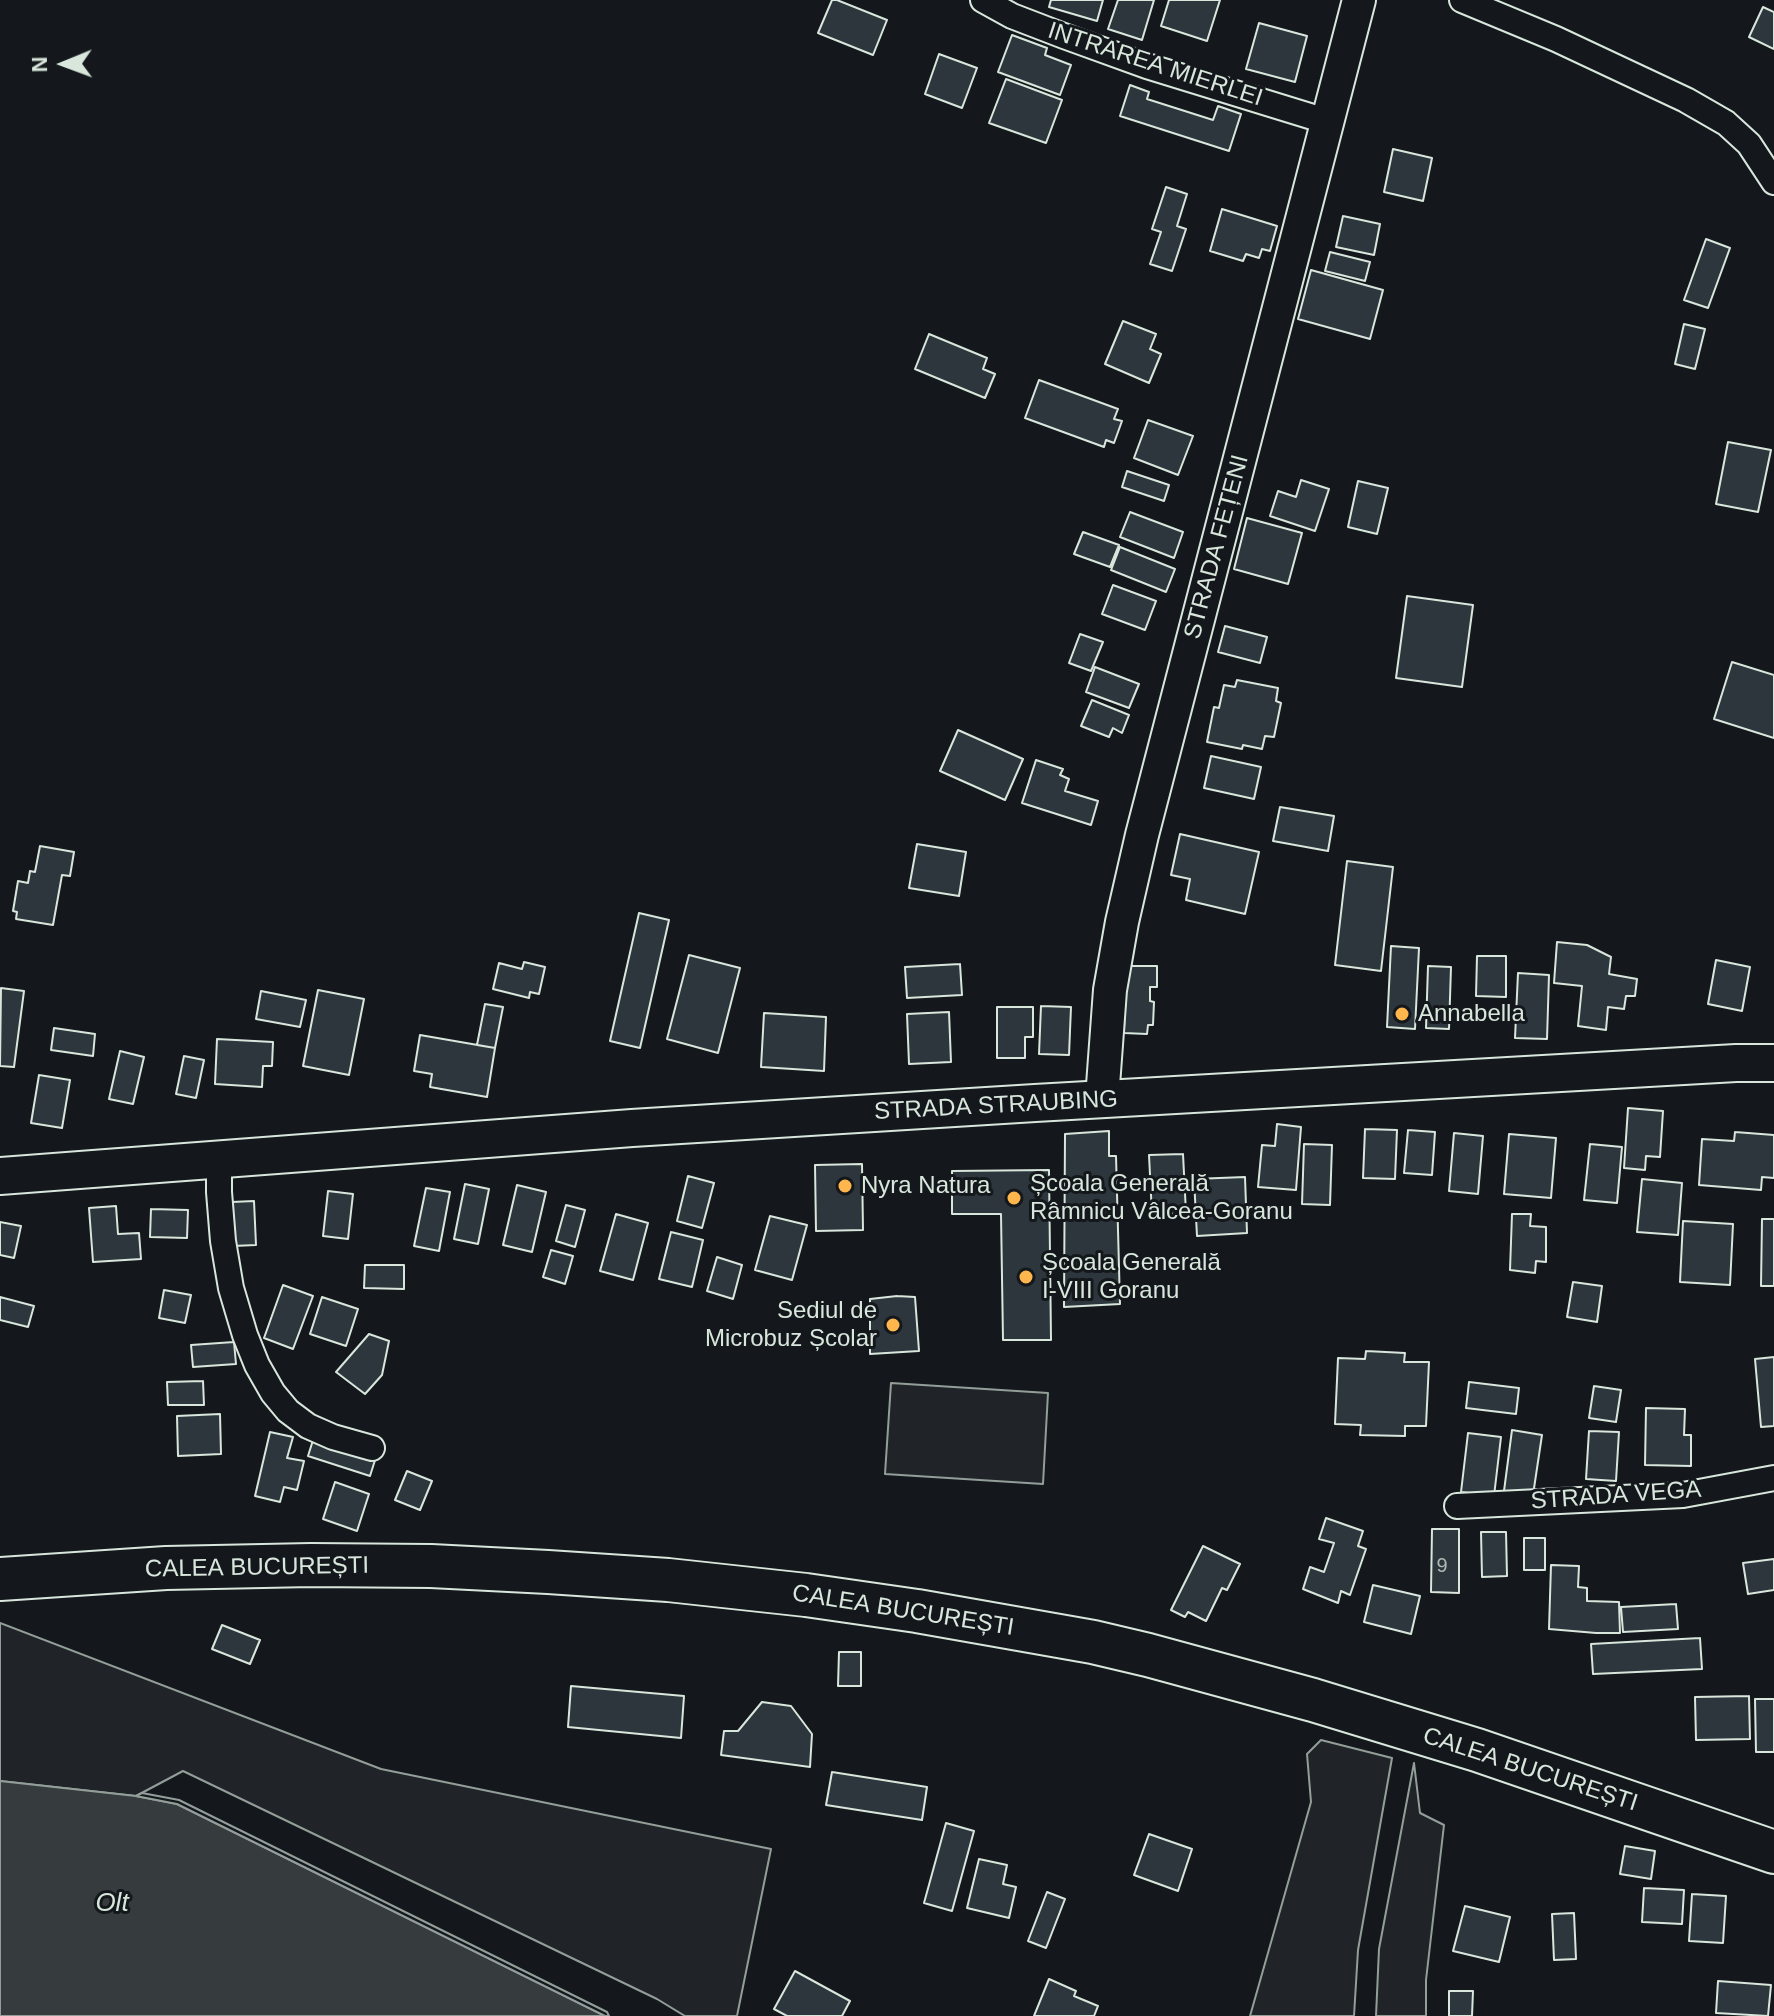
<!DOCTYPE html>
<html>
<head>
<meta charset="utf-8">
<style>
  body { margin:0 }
  #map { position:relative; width:1774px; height:2016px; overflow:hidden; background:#14181c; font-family:Arial,sans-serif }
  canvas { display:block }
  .north { position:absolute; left:24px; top:24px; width:80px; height:80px; -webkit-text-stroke:6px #14181c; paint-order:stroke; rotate:269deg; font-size:22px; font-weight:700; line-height:32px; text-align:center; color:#d8e6dc }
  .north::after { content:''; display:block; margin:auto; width:28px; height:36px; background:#d8e6dc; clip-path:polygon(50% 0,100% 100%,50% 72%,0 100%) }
</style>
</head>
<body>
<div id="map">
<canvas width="1774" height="2016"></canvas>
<div class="north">N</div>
</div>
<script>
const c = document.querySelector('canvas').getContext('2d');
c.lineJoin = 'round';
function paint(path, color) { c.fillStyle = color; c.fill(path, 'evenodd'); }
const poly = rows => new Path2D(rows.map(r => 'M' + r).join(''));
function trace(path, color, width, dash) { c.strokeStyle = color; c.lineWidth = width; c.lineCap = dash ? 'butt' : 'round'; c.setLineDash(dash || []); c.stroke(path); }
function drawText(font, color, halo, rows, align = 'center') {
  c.font = font + ' Arial,sans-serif'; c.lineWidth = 6; c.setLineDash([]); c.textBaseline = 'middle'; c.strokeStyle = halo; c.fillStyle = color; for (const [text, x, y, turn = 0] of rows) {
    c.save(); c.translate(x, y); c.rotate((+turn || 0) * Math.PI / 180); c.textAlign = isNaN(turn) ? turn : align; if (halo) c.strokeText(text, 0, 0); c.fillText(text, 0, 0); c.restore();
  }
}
const green = poly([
  [891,1383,1048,1393,1043,1484,885,1474,891,1383],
  [0,1623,381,1769,771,1849,737,2016,685,2016,657,1999,183,1771,136,1796,0,1781,0,1623],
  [1321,1740,1392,1758,1358,1950,1354,2016,1250,2016,1311,1802,1307,1754,1321,1740],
  [1414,1763,1420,1813,1444,1825,1426,1980,1426,2016,1376,2016,1379,1949,1414,1763]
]);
paint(green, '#202428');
trace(green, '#939e99', 2);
const water = poly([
  [0,1781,136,1796,177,1804,605,2016,0,2016,0,1781]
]);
paint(water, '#363b3e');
trace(water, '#939e99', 2);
const pier = poly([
  [142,1793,179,1800,607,2012,609,2016,605,2016,177,1804,136,1796,142,1793]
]);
paint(pier, '#14181c');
trace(pier, '#939e99', 2);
const building = poly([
  [832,0,837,0,887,20,873,55,818,33,832,0],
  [1051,0,1103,0,1097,21,1049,7,1051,0],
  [1118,0,1154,0,1142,40,1108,29,1118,0],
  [1169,0,1220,0,1207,41,1161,26,1169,0],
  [1763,7,1774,12,1774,49,1749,37,1763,7],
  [1259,23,1307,36,1295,82,1246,69,1259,23],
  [1012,35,1047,48,1045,55,1071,65,1060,95,998,72,1012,35],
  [939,54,977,68,962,108,925,94,939,54],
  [1006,79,1062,100,1046,143,989,123,1006,79],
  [1130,85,1149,92,1147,99,1213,120,1218,106,1241,114,1229,151,1120,116,1130,85],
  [1393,149,1432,158,1423,201,1384,192,1393,149],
  [1166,187,1187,194,1177,226,1186,229,1172,271,1150,264,1161,232,1152,229,1166,187],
  [1222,209,1277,226,1270,251,1262,249,1259,258,1246,254,1243,261,1210,251,1222,209],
  [1343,216,1380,224,1374,255,1336,247,1343,216],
  [1706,239,1730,248,1708,308,1684,300,1706,239],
  [1330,252,1370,262,1365,281,1325,271,1330,252],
  [1311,270,1383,290,1370,339,1298,319,1311,270],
  [1123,321,1156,334,1150,349,1161,354,1149,383,1105,364,1123,321],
  [1684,324,1705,329,1695,369,1675,364,1684,324],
  [929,334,987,358,983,369,995,374,985,398,915,369,929,334],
  [1039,380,1118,409,1114,419,1122,421,1114,443,1106,440,1104,447,1025,418,1039,380],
  [1148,420,1193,436,1178,475,1134,458,1148,420],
  [1728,442,1771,450,1758,512,1716,504,1728,442],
  [1127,471,1169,485,1164,501,1122,487,1127,471],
  [1301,480,1329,489,1315,531,1270,516,1278,491,1296,497,1301,480],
  [1358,481,1388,488,1377,534,1348,527,1358,481],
  [1130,512,1183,532,1174,558,1120,537,1130,512],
  [1247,518,1302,533,1288,584,1234,569,1247,518],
  [1083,532,1119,545,1110,567,1074,554,1083,532],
  [1120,547,1175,569,1166,592,1111,570,1120,547],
  [1113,585,1156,601,1145,630,1102,614,1113,585],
  [1407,596,1473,605,1462,687,1396,678,1407,596],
  [1225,626,1267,637,1260,663,1218,652,1225,626],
  [1080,634,1103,642,1091,671,1069,663,1080,634],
  [1732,662,1774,675,1774,738,1714,719,1732,662],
  [1095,667,1139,684,1129,708,1086,692,1095,667],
  [1237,680,1278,688,1276,701,1281,703,1274,737,1265,736,1262,749,1243,745,1242,749,1207,742,1214,707,1219,708,1224,685,1235,687,1237,680],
  [1092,700,1129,715,1122,733,1113,728,1109,737,1081,726,1092,700],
  [958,730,1023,759,1005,800,940,771,958,730],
  [1211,756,1261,767,1254,799,1204,788,1211,756],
  [1036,760,1063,769,1060,775,1069,779,1065,791,1098,801,1091,825,1022,803,1036,760],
  [1280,807,1334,816,1328,851,1273,841,1280,807],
  [1180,834,1259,852,1245,914,1186,900,1190,879,1171,875,1180,834],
  [917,844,966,852,959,896,909,888,917,844],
  [40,846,74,852,70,876,62,875,53,925,16,919,17,912,13,911,18,881,28,883,30,871,35,872,40,846],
  [1347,861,1393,867,1381,971,1335,965,1347,861],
  [639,913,669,920,640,1048,610,1041,639,913],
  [1557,942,1587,945,1611,957,1609,974,1637,979,1635,996,1626,996,1624,1009,1608,1007,1606,1030,1578,1026,1582,986,1554,983,1557,942],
  [1391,946,1419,948,1415,1029,1387,1027,1391,946],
  [689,955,740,968,718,1053,667,1039,689,955],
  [1477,956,1506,956,1506,997,1476,996,1477,956],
  [1716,960,1750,967,1742,1011,1708,1004,1716,960],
  [524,962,545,967,539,994,530,992,529,998,493,989,499,963,522,969,524,962],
  [960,964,962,995,907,998,905,967,960,964],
  [1126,966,1157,966,1157,987,1150,987,1150,1001,1154,1002,1153,1025,1148,1025,1147,1034,1124,1033,1126,966],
  [1428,966,1451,967,1449,1029,1426,1028,1428,966],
  [1518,973,1549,975,1547,1039,1515,1038,1518,973],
  [1,988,24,991,14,1067,0,1066,1,988],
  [318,990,364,999,349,1075,303,1066,318,990],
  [261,991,306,1000,300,1027,256,1019,261,991],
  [485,1004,503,1007,495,1048,477,1045,485,1004],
  [1041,1006,1071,1007,1069,1055,1039,1054,1041,1006],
  [997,1007,1033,1007,1033,1037,1025,1037,1025,1058,997,1058,997,1007],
  [949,1012,951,1062,909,1064,907,1014,949,1012],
  [764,1013,826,1017,824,1071,761,1067,764,1013],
  [54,1028,95,1034,93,1056,51,1050,54,1028],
  [420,1035,495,1048,487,1097,430,1087,432,1074,414,1071,420,1035],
  [217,1039,273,1042,272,1066,263,1066,262,1087,215,1084,217,1039],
  [120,1051,144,1057,133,1104,109,1099,120,1051],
  [184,1056,204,1060,196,1098,176,1094,184,1056],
  [39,1075,70,1080,62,1128,31,1123,39,1075],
  [1628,1108,1663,1111,1660,1157,1646,1156,1645,1170,1624,1168,1628,1108],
  [1277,1124,1301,1127,1296,1190,1258,1187,1262,1145,1275,1146,1277,1124],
  [1365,1129,1397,1130,1395,1179,1363,1178,1365,1129],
  [1408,1130,1435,1132,1432,1175,1404,1173,1408,1130],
  [1109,1131,1109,1156,1116,1156,1120,1304,1064,1307,1065,1134,1109,1131],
  [1735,1132,1774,1135,1774,1178,1762,1177,1761,1190,1699,1185,1702,1139,1734,1141,1735,1132],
  [1454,1133,1483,1136,1478,1194,1449,1191,1454,1133],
  [1509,1134,1556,1138,1551,1198,1504,1194,1509,1134],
  [1304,1144,1332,1145,1330,1205,1302,1204,1304,1144],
  [1590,1144,1622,1147,1617,1203,1584,1200,1590,1144],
  [1183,1154,1186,1213,1152,1215,1149,1155,1183,1154],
  [862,1164,863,1230,816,1231,815,1165,862,1164],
  [1049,1170,1051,1340,1003,1340,1001,1214,952,1214,952,1171,1049,1170],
  [688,1176,714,1183,702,1228,677,1221,688,1176],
  [1245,1177,1247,1233,1197,1236,1194,1179,1245,1177],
  [1642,1179,1682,1183,1678,1235,1637,1232,1642,1179],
  [465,1184,489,1189,478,1244,454,1239,465,1184],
  [517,1185,546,1192,532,1252,503,1245,517,1185],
  [426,1188,450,1192,439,1251,414,1246,426,1188],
  [328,1191,353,1194,348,1239,323,1236,328,1191],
  [254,1201,256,1245,233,1246,232,1202,254,1201],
  [566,1205,585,1210,575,1247,556,1241,566,1205],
  [116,1206,118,1234,139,1233,141,1259,93,1262,89,1208,116,1206],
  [151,1209,188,1210,187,1238,150,1237,151,1209],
  [616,1214,648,1223,633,1280,600,1271,616,1214],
  [1512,1214,1531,1214,1530,1226,1546,1227,1546,1262,1536,1261,1535,1273,1510,1270,1512,1214],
  [770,1216,807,1225,792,1280,755,1270,770,1216],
  [1762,1219,1774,1219,1774,1286,1761,1286,1762,1219],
  [1683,1221,1733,1224,1730,1285,1680,1282,1683,1221],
  [0,1222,21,1226,14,1258,0,1255,0,1222],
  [671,1232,703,1240,692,1287,659,1279,671,1232],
  [551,1250,573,1256,565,1284,543,1277,551,1250],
  [717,1257,742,1265,733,1299,707,1291,717,1257],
  [365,1265,404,1265,404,1289,364,1288,365,1265],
  [1573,1282,1602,1286,1597,1322,1567,1317,1573,1282],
  [283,1285,313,1296,293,1349,264,1338,283,1285],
  [164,1290,191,1295,185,1323,159,1318,164,1290],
  [897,1296,915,1297,919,1351,870,1354,870,1299,897,1296],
  [0,1297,34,1306,28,1327,0,1320,0,1297],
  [322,1297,358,1309,346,1346,310,1334,322,1297],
  [369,1334,389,1341,382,1375,365,1394,336,1372,369,1334],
  [234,1342,236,1364,193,1367,191,1345,234,1342],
  [1366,1351,1405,1353,1404,1362,1429,1362,1426,1426,1405,1426,1405,1436,1360,1435,1361,1425,1335,1424,1338,1358,1365,1359,1366,1351],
  [1774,1357,1774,1426,1761,1427,1755,1359,1774,1357],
  [203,1381,204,1405,168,1405,167,1382,203,1381],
  [1469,1382,1519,1388,1516,1414,1466,1408,1469,1382],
  [1594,1386,1621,1390,1616,1422,1589,1418,1594,1386],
  [1646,1408,1685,1409,1684,1435,1691,1435,1691,1466,1645,1465,1646,1408],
  [220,1414,221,1454,178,1456,177,1416,220,1414],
  [1512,1430,1542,1435,1533,1495,1504,1491,1512,1430],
  [1589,1431,1619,1432,1616,1481,1586,1479,1589,1431],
  [270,1432,293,1437,287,1458,304,1461,297,1490,284,1487,280,1502,255,1496,270,1432],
  [1468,1433,1501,1437,1494,1496,1461,1492,1468,1433],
  [314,1437,376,1457,370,1476,308,1456,314,1437],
  [407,1471,432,1481,420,1510,395,1500,407,1471],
  [335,1482,369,1494,357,1531,323,1519,335,1482],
  [1326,1518,1363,1531,1358,1546,1366,1549,1350,1595,1341,1591,1338,1603,1303,1589,1310,1567,1324,1572,1334,1543,1319,1539,1326,1518],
  [1432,1529,1459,1529,1459,1593,1431,1592,1432,1529],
  [1481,1532,1506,1532,1507,1576,1482,1577,1481,1532],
  [1524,1538,1545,1538,1545,1570,1524,1570,1524,1538],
  [1203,1546,1240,1564,1227,1590,1222,1588,1206,1621,1188,1612,1185,1617,1171,1610,1203,1546],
  [1774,1559,1774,1590,1748,1594,1743,1563,1774,1559],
  [1551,1565,1579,1566,1578,1587,1587,1588,1587,1601,1619,1602,1620,1633,1596,1633,1549,1629,1551,1565],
  [1373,1585,1420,1596,1411,1634,1364,1622,1373,1585],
  [1676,1604,1678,1629,1623,1632,1621,1607,1676,1604],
  [222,1625,260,1640,250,1664,212,1649,222,1625],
  [1700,1638,1702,1669,1593,1674,1591,1644,1700,1638],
  [839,1652,861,1652,861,1686,838,1686,839,1652],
  [571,1686,684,1696,681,1738,568,1727,571,1686],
  [1749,1696,1750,1739,1696,1740,1695,1697,1749,1696],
  [1755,1699,1774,1699,1774,1752,1756,1752,1755,1699],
  [762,1702,791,1706,812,1734,810,1767,721,1755,724,1731,738,1731,762,1702],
  [832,1772,927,1787,922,1820,826,1805,832,1772],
  [946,1823,974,1831,952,1911,924,1903,946,1823],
  [1149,1834,1192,1849,1178,1891,1134,1875,1149,1834],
  [1625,1846,1655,1851,1651,1879,1620,1874,1625,1846],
  [979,1859,1007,1865,1003,1884,1016,1887,1009,1918,967,1908,979,1859],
  [1644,1888,1684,1890,1682,1924,1642,1922,1644,1888],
  [1047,1892,1065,1899,1046,1948,1028,1941,1047,1892],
  [1692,1894,1726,1896,1723,1943,1689,1941,1692,1894],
  [1465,1906,1510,1917,1499,1962,1453,1951,1465,1906],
  [1574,1913,1576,1959,1554,1960,1552,1914,1574,1913],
  [795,1971,850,2001,842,2016,787,2016,774,2009,795,1971],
  [1049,1979,1076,1991,1074,1996,1098,2006,1094,2016,1034,2016,1049,1979],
  [1718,1981,1771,1985,1768,2016,1716,2013,1718,1981],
  [1449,1991,1473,1991,1472,2016,1449,2016,1449,1991]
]);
paint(building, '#2c363c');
trace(building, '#d8e6dc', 2);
const minor = poly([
  [983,0,1012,16,1064,36,1147,66,1329,122],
  [1462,0,1556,39,1686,100,1726,123,1749,144,1774,182],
  [219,1160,219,1192,223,1241,231,1288,245,1335,257,1365,273,1393,288,1411,308,1426,333,1437,372,1448],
  [1457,1506,1683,1495,1774,1478]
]);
const tertiary = poly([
  [1102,1099,1110,990,1122,922,1142,835,1359,0]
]);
const secondary = poly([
  [0,1176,632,1128,1035,1103,1736,1063,1774,1063]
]);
const trunk = poly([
  [0,1579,166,1568,311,1565,431,1566,548,1572,668,1580,806,1595,917,1611,1093,1642,1148,1655,1313,1700,1477,1750,1774,1852]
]);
trace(minor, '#d8e6dc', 28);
trace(tertiary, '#d8e6dc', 36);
trace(secondary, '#d8e6dc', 40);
trace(trunk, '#d8e6dc', 46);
trace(minor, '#14181c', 24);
trace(tertiary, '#14181c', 32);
trace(secondary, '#14181c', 36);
trace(trunk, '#14181c', 42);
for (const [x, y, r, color] of [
  [1402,1014,8,"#ffb74d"],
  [845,1186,8,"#ffb74d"],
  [1014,1198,8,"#ffb74d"],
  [1026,1277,8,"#ffb74d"],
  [893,1325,8,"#ffb74d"]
]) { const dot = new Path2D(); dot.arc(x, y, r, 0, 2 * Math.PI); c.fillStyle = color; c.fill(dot); trace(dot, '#14181c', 3); }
drawText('20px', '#adbab4', null, [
  ["9",1442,1566]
]);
drawText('24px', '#d8e6dc', '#14181c', [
  ["INTRAREA MIERLEI",1155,65,18],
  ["STRADA FEȚENI",1217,547,-75],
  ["STRADA STRAUBING",996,1106,-3],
  ["STRADA VEGA",1616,1496,-4],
  ["CALEA BUCUREȘTI",257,1568,-1],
  ["CALEA BUCUREȘTI",903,1611,9],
  ["CALEA BUCUREȘTI",1530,1770,18]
]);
drawText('24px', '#d8e6dc', '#14181c', [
  ["Annabella",1418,1014],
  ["Școala Generală",1030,1184],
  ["Râmnicu Vâlcea-Goranu",1030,1212],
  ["Nyra Natura",861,1186],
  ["Școala Generală",1042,1263],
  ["I-VIII Goranu",1042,1291],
  ["Sediul de",877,1311,"right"],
  ["Microbuz Școlar",877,1339,"right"]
], 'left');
drawText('italic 26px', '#d8e6dc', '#14181c', [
  ["Olt",112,1904]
]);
</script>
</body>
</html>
